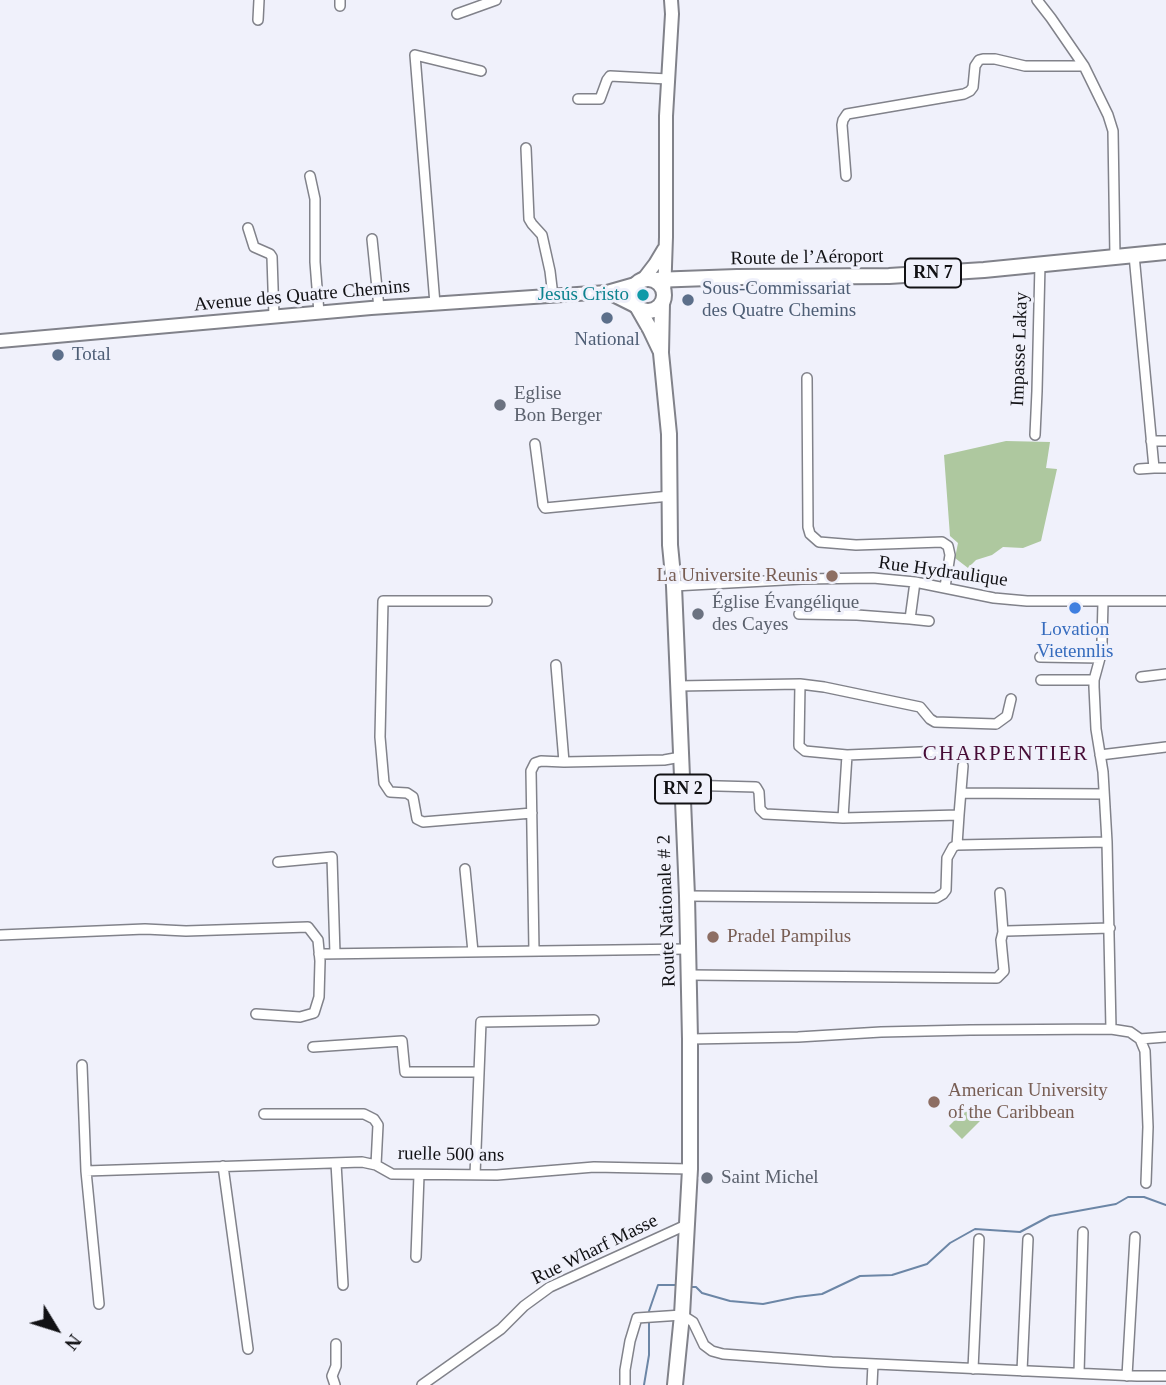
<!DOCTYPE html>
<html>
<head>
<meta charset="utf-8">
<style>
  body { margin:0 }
  #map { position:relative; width:1166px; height:1385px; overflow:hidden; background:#f0f1fb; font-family:Georgia,serif }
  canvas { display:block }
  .north { position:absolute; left:21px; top:1294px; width:70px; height:70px; -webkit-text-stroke:5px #f0f1fb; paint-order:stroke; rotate:128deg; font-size:19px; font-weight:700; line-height:28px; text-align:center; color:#121215 }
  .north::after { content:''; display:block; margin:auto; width:24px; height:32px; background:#121215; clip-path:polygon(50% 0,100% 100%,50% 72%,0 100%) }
</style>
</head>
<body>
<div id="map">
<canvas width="1166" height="1385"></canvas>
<div class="north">N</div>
</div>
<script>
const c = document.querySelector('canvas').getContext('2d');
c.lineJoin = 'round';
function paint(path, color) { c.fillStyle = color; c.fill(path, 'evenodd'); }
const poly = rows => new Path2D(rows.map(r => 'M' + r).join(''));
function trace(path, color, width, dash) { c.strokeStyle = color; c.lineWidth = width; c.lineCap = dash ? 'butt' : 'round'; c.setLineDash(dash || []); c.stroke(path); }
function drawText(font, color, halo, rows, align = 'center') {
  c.font = font + ' Georgia,serif'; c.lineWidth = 6; c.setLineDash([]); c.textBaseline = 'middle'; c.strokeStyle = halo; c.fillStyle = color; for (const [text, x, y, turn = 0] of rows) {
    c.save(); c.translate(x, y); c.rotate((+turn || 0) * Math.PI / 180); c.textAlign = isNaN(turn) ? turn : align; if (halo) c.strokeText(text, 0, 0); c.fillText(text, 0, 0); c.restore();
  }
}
paint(poly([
  [1006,441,1050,442,1046,468,1057,469,1041,541,1023,548,1003,547,992,555,976,560,968,568,955,558,958,543,950,536,944,455],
  [971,1104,984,1117,962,1139,949,1126]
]), '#aec89f');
trace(poly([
  [690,1287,696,1287,702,1293,730,1301,763,1304,797,1297,822,1294,860,1276,892,1275,927,1264,950,1243,975,1229,1020,1232,1050,1216,1116,1204,1128,1197,1144,1197,1166,1205],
  [649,1311,658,1285,676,1285],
  [644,1385,649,1355,649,1322]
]), '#6c86a6', 2);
const street = poly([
  [1037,0,1051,18,1084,66,1108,115,1113,131,1115,257],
  [340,6,340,0],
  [457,14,496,0],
  [258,20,259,0],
  [578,99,600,99,607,80,610,76,668,79],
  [526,148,529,219,532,224,542,235,550,271,553,296],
  [310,176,315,199,315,262,319,313],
  [846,176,842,125,843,120,847,114,964,94,970,91,973,87,975,66,979,60,983,59,995,59,1025,66,1084,66],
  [248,228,254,247,270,254,272,257,274,317],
  [372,239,379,308],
  [1134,255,1154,468,1166,468],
  [435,304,415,55,481,71],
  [807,378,808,527,810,534,819,542,856,545,942,542,948,546,950,555,945,587],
  [1035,435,1037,391,1040,264],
  [1151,441,1166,441],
  [535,444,543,505,545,508,670,496],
  [1139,469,1154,468],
  [674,586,802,579,873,578,915,582,994,598,1027,601,1166,601],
  [487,601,383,601,380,737,384,783,390,792,407,793,413,797,417,819,423,822,532,813],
  [1103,602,1102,642,1100,658,1094,680,1094,687,1096,729,1103,772,1107,842,1111,1029],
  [799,614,857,615,910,619,915,582],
  [910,619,929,621],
  [1040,657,1100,658],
  [1141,677,1166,674],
  [1041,680,1094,680],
  [800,684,799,743,799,746,805,751,847,755,944,751],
  [677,686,800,684,824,687,920,707,930,719,935,722,996,724,1007,716,1011,699],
  [1100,755,1166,747],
  [564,762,664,760,681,757],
  [682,785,756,787,759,792,760,809,765,814,843,818,959,815,963,766],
  [961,793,1104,794],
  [843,818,847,755],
  [957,845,959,815],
  [278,862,332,857,335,954],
  [465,869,473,952],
  [1000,893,1003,932],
  [687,896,936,898,943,894,946,890,947,858,953,847,957,845,1107,842],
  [0,935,145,929,186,931,308,927,318,940,320,961,319,997,314,1013,300,1017,256,1014],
  [534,951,531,771,535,763,541,761,564,762,556,665],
  [319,954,688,949],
  [689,975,997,978,1004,971,1001,940,1003,932,1007,931,1110,928],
  [690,1039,798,1037,881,1032,970,1030,1111,1029,1130,1032,1140,1039,1145,1051,1148,1127,1146,1183],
  [1140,1039,1166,1037],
  [313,1047,402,1041,405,1072,479,1072],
  [82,1065,86,1171,99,1304],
  [264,1114,364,1114,374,1119,378,1125,376,1165],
  [336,1163,343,1285],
  [223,1166,248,1349],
  [86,1171,362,1162,376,1165,392,1174,497,1175,594,1167,690,1169],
  [475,1175,481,1022,594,1020],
  [416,1257,419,1175],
  [973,1369,979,1239],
  [1022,1371,1028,1239],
  [1079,1373,1083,1232],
  [1127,1376,1135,1237],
  [335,1385,332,1376,336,1366,336,1344],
  [422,1385,501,1329,524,1306,550,1287,686,1225],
  [625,1385,625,1370,630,1341,637,1318,682,1315,693,1322,704,1345,712,1351,723,1354,832,1362,1137,1376,1166,1376],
  [872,1385,873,1364]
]);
const secondary = poly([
  [642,281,655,264,664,249],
  [607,292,635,306],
  [664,296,666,237,666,116,672,14,671,0],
  [0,341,371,308,607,292,635,284]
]);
const primary = poly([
  '632 295a16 16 0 1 1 32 0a16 16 0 1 1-32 0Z',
  [653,280,737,277,889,276,984,270,1166,252],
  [662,303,661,353,669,434,670,545,674,586,687,896,690,1039,690,1169,682,1315,675,1385],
  [638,308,650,329,660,350]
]);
trace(street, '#81828a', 12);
trace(secondary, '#81828a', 16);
trace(primary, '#81828a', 18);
trace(street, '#fff', 9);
trace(secondary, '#fff', 12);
trace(primary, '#fff', 14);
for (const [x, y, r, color] of [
  [643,295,7,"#0f9aa8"],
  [688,300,7,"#5c6f8a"],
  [607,318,7,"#5c6f8a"],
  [58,355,7,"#5c6f8a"],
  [500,405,7,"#6b7280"],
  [832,576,7,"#8d6e63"],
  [1075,608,7,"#3f7fe0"],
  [698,614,7,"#6b7280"],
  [713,937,7,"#8d6e63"],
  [934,1102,7,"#8d6e63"],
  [707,1178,7,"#6b7280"]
]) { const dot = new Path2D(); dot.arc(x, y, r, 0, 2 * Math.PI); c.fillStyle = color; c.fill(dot); trace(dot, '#f0f1fb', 2.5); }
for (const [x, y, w] of [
  [933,273,56],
  [683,789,56]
]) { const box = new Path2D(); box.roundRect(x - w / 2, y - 14.5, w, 29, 5); c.fillStyle = '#f0f1fb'; c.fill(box); trace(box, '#121215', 2); }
drawText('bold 18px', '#121215', null, [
  ["RN 7",933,273],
  ["RN 2",683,789]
]);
drawText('19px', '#121215', '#f0f1fb', [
  ["Route de l’Aéroport",807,258,-1],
  ["Avenue des Quatre Chemins",302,296,-5],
  ["Impasse Lakay",1020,349,-88],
  ["Rue Hydraulique",943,572,8],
  ["Route Nationale # 2",667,911,-92],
  ["ruelle 500 ans",451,1155,1],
  ["Rue Wharf Masse",595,1250,-26]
]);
drawText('19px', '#4e5e75', '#f0f1fb', [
  ["Sous-Commissariat",702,289],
  ["des Quatre Chemins",702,311],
  ["National",607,340,"center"],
  ["Total",72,355]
], 'left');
drawText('19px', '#0d838f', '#f0f1fb', [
  ["Jesús Cristo",629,295]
], 'right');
drawText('19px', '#5b616d', '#f0f1fb', [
  ["Eglise",514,394],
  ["Bon Berger",514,416],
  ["Église Évangélique",712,603],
  ["des Cayes",712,625],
  ["Saint Michel",721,1178]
], 'left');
drawText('19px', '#785e54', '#f0f1fb', [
  ["La Universite Reunis",818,576,"right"],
  ["Pradel Pampilus",727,937],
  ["American University",948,1091],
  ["of the Caribbean",948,1113]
], 'left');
drawText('19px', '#366cbe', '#f0f1fb', [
  ["Lovation",1075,630],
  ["Vietennlis",1075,652]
]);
c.letterSpacing = '2px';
drawText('21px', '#470d37', '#f0f1fb', [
  ["CHARPENTIER",1006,754]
]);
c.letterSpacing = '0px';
</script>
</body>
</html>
